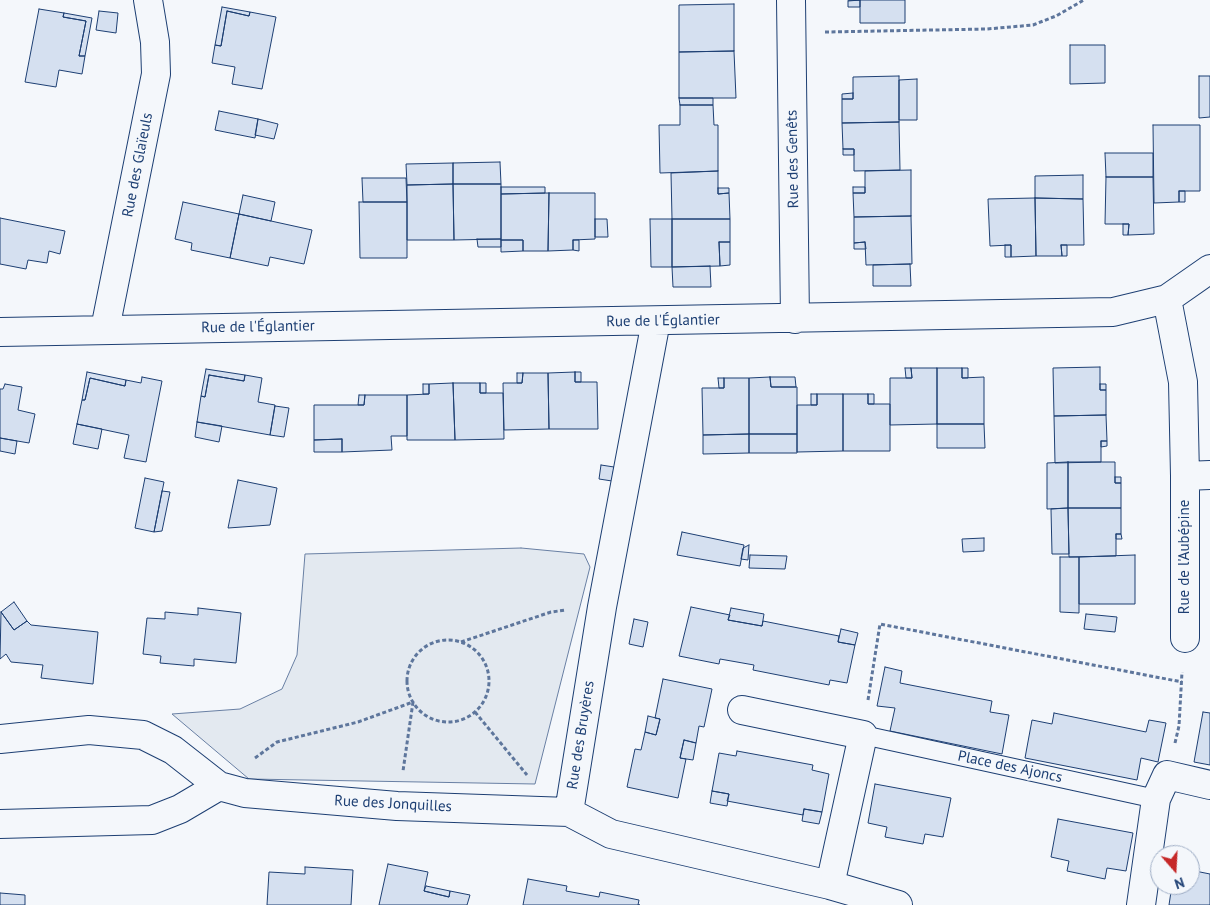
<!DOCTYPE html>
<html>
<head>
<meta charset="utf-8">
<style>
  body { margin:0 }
  #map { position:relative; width:1210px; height:905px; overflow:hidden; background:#f4f7fb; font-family:"PT Sans",sans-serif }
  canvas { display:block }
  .north { position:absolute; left:1150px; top:845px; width:50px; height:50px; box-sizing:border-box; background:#f4f7fb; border:1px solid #9eadc5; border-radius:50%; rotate:161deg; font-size:14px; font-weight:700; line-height:20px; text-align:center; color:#1d3f73 }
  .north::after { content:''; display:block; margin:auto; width:18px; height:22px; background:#c62828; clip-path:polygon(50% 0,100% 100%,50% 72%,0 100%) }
</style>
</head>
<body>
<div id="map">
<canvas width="1210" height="905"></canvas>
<div class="north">N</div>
</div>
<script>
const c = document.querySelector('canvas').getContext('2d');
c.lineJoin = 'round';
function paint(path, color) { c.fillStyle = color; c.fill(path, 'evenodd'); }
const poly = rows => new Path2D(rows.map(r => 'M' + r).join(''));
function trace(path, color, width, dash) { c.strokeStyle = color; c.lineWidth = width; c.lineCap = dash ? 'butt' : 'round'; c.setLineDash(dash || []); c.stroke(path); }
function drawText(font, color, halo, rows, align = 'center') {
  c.font = font + ' "PT Sans",sans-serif'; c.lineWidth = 4; c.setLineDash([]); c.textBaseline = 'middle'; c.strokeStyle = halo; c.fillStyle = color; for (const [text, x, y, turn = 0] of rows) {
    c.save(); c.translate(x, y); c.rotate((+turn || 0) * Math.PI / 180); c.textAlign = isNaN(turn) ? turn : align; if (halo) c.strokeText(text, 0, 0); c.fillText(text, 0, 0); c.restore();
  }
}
const green = poly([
  [521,548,584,554,590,567,535,784,249,779,172,714,240,709,282,689,297,655,305,554,521,548]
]);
paint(green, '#e3e9f0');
trace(green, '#687fa3', 1);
const building = poly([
  [848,0,905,0,905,23,860,23,860,0,848,0],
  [860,0,860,7,848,7,848,1,860,0],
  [734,4,734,51,679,52,679,5,734,4],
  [222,7,250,12,249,16,227,11,221,46,215,45,222,7],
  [39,9,64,13,63,17,86,21,79,56,85,56,82,74,59,70,56,87,25,82,39,9],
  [99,11,118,13,116,33,96,30,99,11],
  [227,11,249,16,250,12,276,17,262,89,232,84,235,67,212,63,215,45,221,46,227,11],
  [64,13,92,18,85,56,79,56,86,21,63,17,64,13],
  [1070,45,1105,45,1105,83,1070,84,1070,45],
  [734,51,736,98,679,98,679,52,734,51],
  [899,76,899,122,842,123,842,99,853,99,853,77,899,76],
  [1199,76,1210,76,1210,117,1199,118,1199,76],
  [917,79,917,120,899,120,899,80,917,79],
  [853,93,853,99,842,99,842,94,853,93],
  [679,98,713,98,713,105,680,105,679,98],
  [680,105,713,105,714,125,718,125,718,171,660,173,659,125,680,125,680,105],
  [219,111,258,119,255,138,215,130,219,111],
  [258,119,278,124,274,139,255,135,258,119],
  [899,122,900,170,854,171,854,149,843,149,842,123,899,122],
  [1153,125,1200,125,1200,191,1179,191,1179,202,1154,203,1153,125],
  [843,149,854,149,854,155,843,155,843,149],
  [1105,153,1153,153,1153,177,1106,177,1105,153],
  [500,162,501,184,453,184,453,163,500,162],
  [453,163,453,184,407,185,406,164,453,163],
  [911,170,911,216,854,217,853,193,865,193,865,171,911,170],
  [718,171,718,194,729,193,730,219,672,219,671,173,718,171],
  [1083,175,1083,199,1035,198,1035,176,1083,175],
  [1106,177,1153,177,1154,234,1128,235,1129,224,1105,224,1106,177],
  [362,178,406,178,407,202,363,202,362,178],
  [453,184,454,240,407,240,407,185,453,184],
  [453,184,501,184,501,239,454,240,453,184],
  [501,187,545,187,545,193,501,194,501,187],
  [853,187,865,187,865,193,853,193,853,187],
  [718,188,729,188,729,193,718,194,718,188],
  [1179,191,1185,191,1185,202,1179,202,1179,191],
  [549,193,548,251,523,251,523,240,501,240,501,194,549,193],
  [549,193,595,193,595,239,573,240,573,250,548,251,549,193],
  [243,195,275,202,271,221,239,214,243,195],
  [1035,198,1083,199,1084,245,1061,245,1062,256,1036,256,1035,198],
  [1035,198,1036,256,1011,257,1011,245,990,246,988,199,1035,198],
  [183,202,239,214,230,258,191,250,192,243,175,239,183,202],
  [359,202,407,202,407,258,360,258,359,202],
  [239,214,312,230,304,264,270,257,268,266,230,258,239,214],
  [911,216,912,264,866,265,865,242,854,243,854,217,911,216],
  [0,218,65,231,60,254,49,251,47,263,28,260,26,269,0,264,0,218],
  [595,219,607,219,608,237,595,237,595,219],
  [650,219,672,219,672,267,651,267,650,219],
  [672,219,730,219,730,242,719,242,720,266,672,267,672,219],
  [1123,224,1129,224,1128,235,1123,235,1123,224],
  [477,239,501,239,501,247,478,247,477,239],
  [501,240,523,240,523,251,501,252,501,240],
  [573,240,579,240,579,251,573,250,573,240],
  [719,242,730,242,730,265,720,266,719,242],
  [865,242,866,249,854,249,854,243,865,242],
  [1005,245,1011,245,1011,257,1005,257,1005,245],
  [1061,245,1067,245,1067,256,1062,256,1061,245],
  [910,264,911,286,873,286,873,265,910,264],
  [710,266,711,287,673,287,672,267,710,266],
  [1100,367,1100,390,1106,390,1106,415,1054,416,1053,368,1100,367],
  [905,368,911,368,912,378,906,378,905,368],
  [911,368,937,368,937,424,890,425,890,378,912,378,911,368],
  [937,368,962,368,962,378,984,377,984,424,937,424,937,368],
  [962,368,968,368,968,378,962,378,962,368],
  [206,369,245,375,244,381,209,375,205,397,201,396,206,369],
  [87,372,126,380,125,386,90,378,85,400,82,400,87,372],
  [575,372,581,372,581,382,575,382,575,372],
  [575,372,575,382,597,382,598,429,549,429,548,373,575,372],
  [517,373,523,373,522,383,517,383,517,373],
  [523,373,548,373,549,429,504,430,503,383,522,383,523,373],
  [209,375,244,381,245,375,262,378,258,402,275,405,270,435,197,422,201,396,205,397,209,375],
  [142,377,162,381,146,462,124,458,129,435,77,424,82,400,85,400,90,378,125,386,126,380,141,383,142,377],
  [770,377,795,377,796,387,771,387,770,377],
  [770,377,771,387,797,387,797,434,749,434,749,378,770,377],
  [718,378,724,378,724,388,719,388,718,378],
  [724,378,749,378,749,434,703,435,702,388,724,388,724,378],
  [453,383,480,383,480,393,503,393,504,439,455,440,453,383],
  [453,383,455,440,407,440,407,395,429,394,429,384,453,383],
  [480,383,486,383,486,393,480,393,480,383],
  [5,384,22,387,18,410,35,414,29,443,0,438,0,389,3,389,5,384],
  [423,384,429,384,429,394,423,394,423,384],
  [1100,384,1106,384,1106,390,1100,390,1100,384],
  [811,394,817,394,817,405,811,405,811,394],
  [817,394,843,394,843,451,797,452,797,405,817,405,817,394],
  [843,394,868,394,868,404,890,404,890,451,843,451,843,394],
  [868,394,874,394,874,404,868,404,868,394],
  [359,395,365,395,364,405,358,405,359,395],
  [365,395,407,395,407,436,391,436,392,450,342,452,342,439,314,440,314,405,364,405,365,395],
  [275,406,289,408,284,437,270,435,275,406],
  [1106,415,1107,441,1101,441,1101,462,1055,463,1054,416,1106,415],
  [197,422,222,426,219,442,195,437,197,422],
  [77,424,102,429,98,449,73,444,77,424],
  [937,424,984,424,985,448,937,448,937,424],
  [749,434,749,453,703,454,703,435,749,434],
  [749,434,797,434,797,453,749,453,749,434],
  [0,438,17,441,15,454,0,451,0,438],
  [342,439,342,452,314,452,314,440,342,439],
  [1101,441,1107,441,1107,446,1101,447,1101,441],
  [1068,462,1068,508,1047,509,1047,463,1068,462],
  [1068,462,1115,462,1115,483,1121,483,1121,508,1068,508,1068,462],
  [601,465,614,467,612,481,599,479,601,465],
  [1115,477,1121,477,1121,483,1115,483,1115,477],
  [145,478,164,482,154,532,135,528,145,478],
  [238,480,277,488,270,525,228,528,238,480],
  [162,491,170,492,162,531,154,532,162,491],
  [1068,508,1069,554,1052,554,1051,509,1068,508],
  [1068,508,1121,508,1121,534,1116,534,1116,556,1069,557,1068,508],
  [682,532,744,545,740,566,677,555,682,532],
  [1116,534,1121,534,1122,539,1116,539,1116,534],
  [984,538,984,551,963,552,962,539,984,538],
  [749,545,748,560,741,559,743,548,749,545],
  [750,555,787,556,785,569,749,568,750,555],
  [1135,555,1135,604,1079,604,1079,557,1135,555],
  [1060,557,1079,557,1079,613,1060,612,1060,557],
  [14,602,27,621,14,630,1,612,14,602],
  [691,607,730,615,728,620,762,626,763,621,839,636,838,642,855,645,847,683,830,680,829,685,753,670,754,665,720,659,719,664,679,656,691,607],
  [198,608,241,613,236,663,194,659,194,666,160,663,161,656,143,654,147,618,165,619,165,612,198,615,198,608],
  [731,608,764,614,762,626,728,620,731,608],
  [1,612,14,630,27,621,31,625,98,632,93,684,41,678,43,665,11,662,6,654,0,659,1,612],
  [1086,614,1117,617,1115,632,1084,629,1086,614],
  [634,619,648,622,643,647,629,644,634,619],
  [841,629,858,633,855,645,838,642,841,629],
  [885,667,902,671,900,683,992,701,990,712,1009,715,1002,754,890,731,895,708,877,706,885,667],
  [663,679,712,689,704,727,699,726,696,743,684,740,680,758,686,759,678,798,627,787,635,749,641,750,645,732,656,735,660,719,655,718,663,679],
  [1203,712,1210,713,1210,765,1194,762,1203,712],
  [1054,713,1146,732,1149,720,1166,723,1158,762,1141,758,1137,780,1025,758,1032,720,1052,724,1054,713],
  [648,716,660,719,656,735,645,732,648,716],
  [684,740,696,743,693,760,680,758,684,740],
  [737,751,813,765,812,770,829,774,822,812,804,809,803,815,727,801,729,794,712,791,719,753,736,756,737,751],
  [875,784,951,798,943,837,925,834,923,844,885,837,887,827,868,823,875,784],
  [712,791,729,794,727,806,710,803,712,791],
  [804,809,822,812,819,824,802,821,804,809],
  [1058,819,1133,833,1126,871,1107,868,1105,879,1067,871,1069,861,1051,857,1058,819],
  [388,864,428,872,424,891,449,897,450,891,470,895,467,905,379,905,388,864],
  [305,867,353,870,351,905,267,905,269,872,305,874,305,867],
  [1190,870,1210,874,1210,905,1169,905,1172,885,1190,885,1190,870],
  [528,879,567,886,566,891,599,897,600,892,639,900,638,905,640,905,523,905,528,879],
  [426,886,450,891,449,897,424,891,426,886],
  [0,893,25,895,25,905,0,905,0,893]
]);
paint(building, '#d5e0f0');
trace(building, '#1d3f73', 1);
const lane = poly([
  [863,735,1156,799]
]);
const street = poly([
  [791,0,795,319],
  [1167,299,1183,382,1185,476,1185,638],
  [656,321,602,607,569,812,611,834,830,885,898,905],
  [105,329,156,74,155,42,148,0],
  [0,332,1113,312,1167,299,1210,269],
  [1185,476,1210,475],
  [742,710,863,735,830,885],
  [0,739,89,730,143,735,173,750,219,786,245,793,397,806,569,812],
  [0,824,152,820,180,809,219,786],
  [1141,905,1156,799,1167,775,1210,785]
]);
trace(lane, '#1d3f73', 20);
trace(street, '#1d3f73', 30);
trace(poly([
  [825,32,987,29,1033,25,1056,16,1084,0],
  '407 681a41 41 0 1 1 82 0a41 41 0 1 1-82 0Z',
  [461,642,551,612,566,610],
  [868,700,880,624,1182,682],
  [475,712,527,775],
  [1175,743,1179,726,1182,672],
  [255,758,277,742,358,722,413,702,403,771]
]), '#5e769c', 3, [4, 2.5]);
trace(lane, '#f4f7fb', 18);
trace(street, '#f4f7fb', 28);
drawText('15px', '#1d3f73', '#f4f7fb', [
  ["Rue des Genêts",793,159,-91],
  ["Rue des Glaïeuls",138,165,-79],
  ["Rue de l'Églantier",663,321,-1],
  ["Rue de l'Églantier",258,327,-1],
  ["Rue de l'Aubépine",1185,557,-90],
  ["Rue des Bruyères",581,735,-81],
  ["Place des Ajoncs",1010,767,12],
  ["Rue des Jonquilles",393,804,3]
]);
</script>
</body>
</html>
